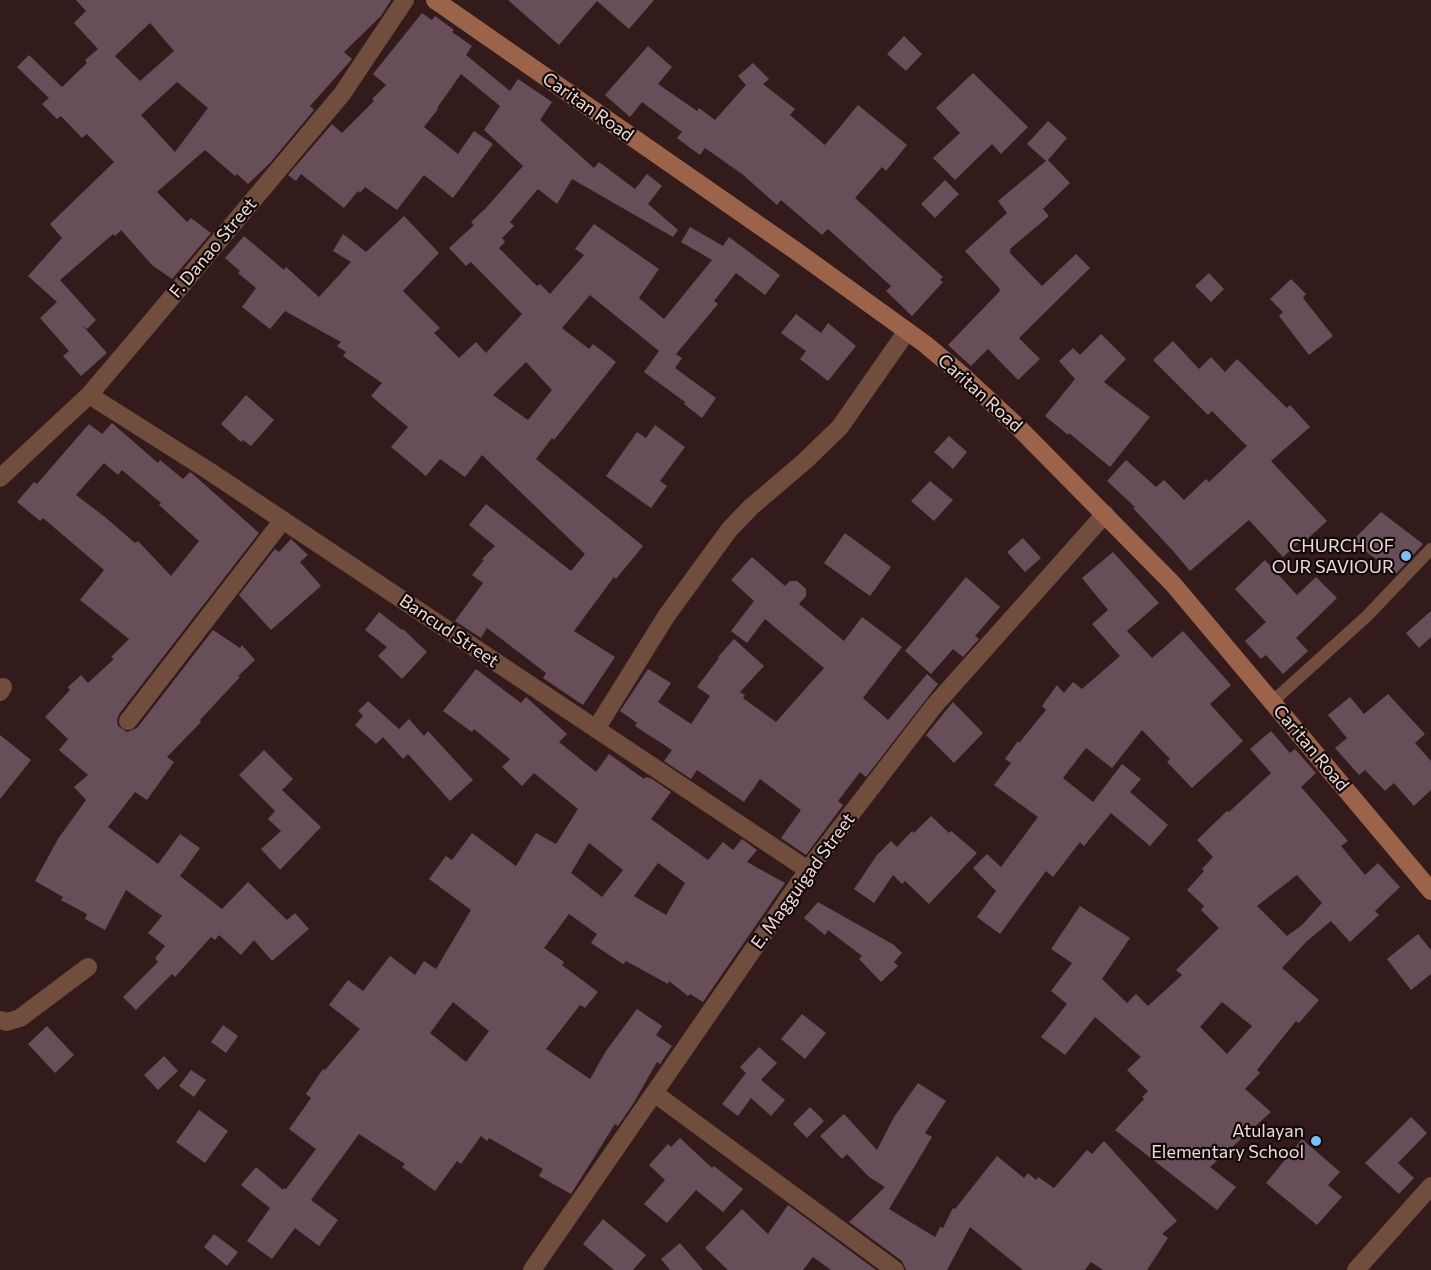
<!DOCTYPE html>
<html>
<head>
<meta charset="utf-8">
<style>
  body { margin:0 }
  canvas { display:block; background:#331b1c }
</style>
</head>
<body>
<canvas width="1431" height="1270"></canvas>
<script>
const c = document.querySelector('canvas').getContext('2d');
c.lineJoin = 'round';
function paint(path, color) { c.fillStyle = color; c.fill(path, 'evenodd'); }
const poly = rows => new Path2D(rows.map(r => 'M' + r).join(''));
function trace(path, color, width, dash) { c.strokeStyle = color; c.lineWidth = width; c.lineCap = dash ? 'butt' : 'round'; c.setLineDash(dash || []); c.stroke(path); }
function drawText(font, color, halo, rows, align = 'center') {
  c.font = font + ' Commissioner,sans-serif'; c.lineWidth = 4.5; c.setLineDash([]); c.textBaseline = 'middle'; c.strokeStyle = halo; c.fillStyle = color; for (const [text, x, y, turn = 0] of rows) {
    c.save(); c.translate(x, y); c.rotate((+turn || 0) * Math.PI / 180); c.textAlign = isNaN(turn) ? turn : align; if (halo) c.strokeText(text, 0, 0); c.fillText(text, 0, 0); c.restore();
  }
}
paint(poly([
  [76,0,391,0,381,16,344,52,352,59,310,106,314,110,270,163,248,184,237,174,235,176,205,150,157,192,187,222,191,218,211,233,172,279,152,265,121,230,115,236,113,234,60,280,96,320,87,329,82,325,107,353,81,376,63,356,69,351,40,318,57,302,28,276,62,238,50,224,114,162,87,134,82,138,61,116,57,119,42,104,49,98,17,67,29,55,62,87,87,63,85,60,98,49,74,23,86,11],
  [150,23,174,51,140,81,115,56],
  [177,82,208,108,175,152,141,115],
  [508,0,654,0,629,29,597,1,559,45],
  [422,13,432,20,435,16,454,30,452,32,472,46,466,55,510,91,518,79,552,102,540,120,594,168,599,162,635,189,647,174,662,186,648,204,678,230,673,237,572,179,557,204,538,189,510,222,514,226,502,238,505,242,499,248,537,286,540,284,550,294,584,255,575,249,594,224,659,269,639,298,664,319,712,260,681,242,690,227,723,246,729,237,780,275,765,295,736,273,714,301,718,304,676,354,682,358,675,368,716,398,702,418,684,404,685,402,644,372,659,351,590,295,562,328,589,349,593,344,616,362,554,440,552,438,536,459,643,546,616,579,614,577,574,631,615,657,583,705,543,678,546,673,487,628,481,638,455,621,483,583,472,575,484,560,482,559,495,546,469,525,486,504,571,571,585,554,482,455,465,477,440,459,426,476,391,447,408,427,371,396,382,383,343,356,346,352,337,346,341,342,285,311,270,329,242,307,256,288,238,273,240,271,225,258,244,236,284,270,286,267,319,297,351,262,333,251,343,234,366,252,404,216,439,253,403,291,440,328,434,333,459,358,476,342,486,353,522,314,471,262,466,266,449,248,474,225,471,222,486,208,523,166,484,130,500,106,461,74,437,108,438,109,424,127,458,154,474,131,493,144,453,198,424,175,397,210,365,187,360,193,358,191,344,208,301,174,296,181,288,175,332,124,342,133,374,101,372,99,386,85,373,74],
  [526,362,552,390,528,420,493,395],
  [904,36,922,54,906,71,887,54],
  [648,46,672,67,658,84,697,111,699,108,715,120,746,85,738,76,753,63,769,79,763,84,795,109,790,115,825,145,858,105,907,145,886,171,882,167,855,198,943,277,940,280,943,282,912,316,886,291,891,286,828,229,822,235,781,200,777,205,742,174,705,148,700,155,677,138,682,132,642,102,630,117,605,95],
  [973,73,1028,127,1001,154,992,144,955,180,933,158,960,133,936,108],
  [1048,121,1067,138,1048,160,1070,183,1043,209,1049,216,1010,249,1011,251,1009,252,1042,286,1076,254,1090,268,1019,338,1040,359,1018,380,988,349,971,366,948,345,1000,291,999,288,965,251,1007,213,998,201,1046,161,1027,144],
  [945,180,959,194,935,218,921,204],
  [1209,273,1224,289,1211,302,1195,286],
  [1291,279,1306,294,1303,298,1333,336,1309,355,1279,316,1283,312,1270,299],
  [796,314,821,333,828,323,856,346,828,381,800,359,806,351,781,333],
  [1101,334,1126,359,1104,382,1150,417,1110,467,1069,433,1068,435,1045,416,1075,379,1059,361,1073,348,1080,355],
  [1173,341,1199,369,1211,357,1225,372,1237,359,1287,408,1290,405,1310,427,1271,461,1327,521,1305,541,1303,539,1283,557,1249,520,1190,571,1174,552,1133,508,1135,507,1107,481,1126,460,1156,487,1164,480,1184,500,1206,479,1209,482,1247,446,1212,411,1208,415,1153,360],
  [246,395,274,420,251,446,243,440,241,442,221,424],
  [112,423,158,463,160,460,183,479,190,472,194,475,259,533,119,714,117,720,118,726,127,732,137,728,213,630,240,648,242,645,255,660,238,676,240,677,200,720,201,722,167,757,174,762,147,800,135,792,108,827,158,864,180,834,200,848,180,876,222,909,248,882,287,920,295,913,309,929,272,961,254,940,241,955,219,935,215,940,211,937,175,977,172,974,136,1010,123,997,158,962,155,958,165,946,148,933,162,916,126,890,105,930,85,919,87,914,61,900,63,897,35,881,58,839,86,800,74,787,88,775,59,750,68,739,45,717,70,690,68,687,81,675,88,683,114,659,111,657,129,639,80,600,104,570,43,518,40,521,17,502,34,482,37,484,89,424,102,434],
  [104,463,118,475,122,470,161,503,159,505,199,541,171,576,138,541,135,543,105,517,76,495],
  [655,425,685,447,660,481,667,486,651,508,606,476,637,432,646,438],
  [949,436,967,452,953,469,934,452],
  [930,481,953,500,934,521,911,501],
  [1381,512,1423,544,1396,574,1352,541],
  [845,533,891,567,870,596,824,563],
  [1023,538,1041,558,1025,572,1007,552],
  [291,539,308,555,300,562,321,586,271,630,239,595,275,549,279,552],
  [1113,552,1159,603,1127,631,1152,658,1183,631,1231,685,1210,704,1243,741,1192,788,1167,762,1170,759,1142,730,1112,768,1086,748,1063,778,1093,802,1122,764,1141,779,1130,792,1168,825,1150,846,1111,813,1084,846,1080,842,1053,877,1046,871,1000,934,977,917,996,891,973,868,987,854,1001,867,1038,817,994,785,1011,763,1005,759,1018,741,1019,743,1046,710,1042,706,1057,685,1064,693,1073,682,1082,689,1120,656,1092,624,1108,610,1082,578],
  [752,557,785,586,790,581,797,581,806,589,806,596,799,604,844,641,862,617,902,647,863,698,888,720,927,674,938,684,866,777,860,772,838,801,843,805,806,855,781,838,801,810,760,779,744,802,697,770,691,779,664,761,672,750,635,726,637,723,620,711,648,669,671,683,658,702,691,724,710,696,697,687,719,658,718,657,734,639,764,666,740,692,745,695,743,698,776,722,824,668,765,619,747,643,731,631,754,601,731,580],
  [1265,560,1297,595,1316,577,1337,598,1296,638,1308,651,1283,674,1266,655,1261,659,1245,641,1266,622,1235,589],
  [966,577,1000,607,975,636,979,639,963,657,953,649,931,674,905,651],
  [1431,611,1431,637,1419,648,1406,633],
  [379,612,402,630,403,629,427,652,402,679,378,656,387,647,365,630],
  [476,669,521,703,526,697,567,734,559,742,596,772,609,754,644,779,646,777,652,779,671,792,651,819,708,860,723,842,733,850,742,839,757,850,747,862,785,883,703,1002,690,994,688,996,669,981,668,984,626,961,623,964,591,943,597,934,569,914,544,948,564,962,562,965,598,992,585,1008,580,1005,546,1049,590,1079,606,1051,637,1009,662,1026,656,1035,672,1046,660,1064,657,1062,633,1104,618,1126,615,1124,571,1194,539,1176,543,1169,489,1138,487,1141,481,1136,461,1164,457,1161,435,1191,402,1167,405,1164,359,1134,311,1200,338,1220,319,1246,295,1228,272,1259,247,1241,270,1208,241,1185,256,1167,283,1190,284,1188,286,1189,316,1149,289,1129,311,1098,306,1094,323,1069,325,1070,360,1029,329,1005,348,980,363,991,390,956,415,975,424,961,436,969,471,910,429,879,446,856,452,860,472,833,516,866,536,833,556,844,578,809,534,773,522,786,502,767,510,759,474,729,472,732,443,711],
  [589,843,623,870,602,897,571,873],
  [658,863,685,883,666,915,634,896],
  [453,1002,489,1031,466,1062,430,1033],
  [1388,694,1425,734,1415,743,1431,761,1431,790,1414,806,1394,783,1385,791,1365,770,1359,775,1335,748,1347,738,1328,715,1350,697,1364,714],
  [368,701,399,729,409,719,424,736,428,731,473,780,450,801,408,754,403,759,383,737,376,744,355,725,363,716,358,711],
  [953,702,983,733,954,763,926,735],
  [1271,731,1290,753,1295,749,1316,773,1301,787,1348,841,1341,846,1365,875,1378,863,1400,887,1375,911,1379,915,1350,942,1331,921,1306,942,1282,968,1319,1000,1299,1023,1296,1021,1257,1070,1260,1073,1245,1089,1271,1112,1210,1167,1236,1187,1217,1210,1115,1130,1144,1099,1142,1097,1148,1091,1127,1070,1141,1057,1095,1017,1065,1055,1041,1037,1067,1004,1051,991,1072,963,1051,949,1080,906,1130,938,1102,979,1127,1003,1136,994,1148,1006,1182,975,1176,970,1219,928,1201,910,1204,906,1187,890,1204,871,1202,869,1213,857,1197,840,1227,811,1229,812,1271,773,1250,749],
  [1297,875,1322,903,1302,925,1287,936,1257,906],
  [1222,1002,1252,1026,1227,1054,1200,1027],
  [0,735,31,760,0,799],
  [264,750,293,779,282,790,321,827,280,870,261,849,281,831,268,819,275,811,239,775],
  [931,816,949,833,951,831,977,853,929,904,905,881,902,884,893,875,874,903,854,889,877,855,891,841,897,847,912,831,914,833],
  [818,902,894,945,902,953,894,962,898,966,881,982,859,959,862,956,828,930,825,935,804,918],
  [1418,934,1431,950,1431,974,1411,990,1387,959],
  [802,1014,826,1033,805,1059,781,1039],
  [223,1025,238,1036,226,1053,211,1042],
  [47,1026,74,1055,55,1073,28,1044],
  [759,1047,777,1063,761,1080,785,1100,771,1116,751,1098,738,1116,722,1104,746,1073,740,1067],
  [164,1056,178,1071,158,1090,144,1075],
  [191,1070,206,1080,194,1097,179,1086],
  [918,1083,946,1101,925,1133,932,1137,889,1209,935,1237,940,1227,943,1228,953,1208,955,1209,997,1156,1024,1178,1028,1173,1036,1180,1038,1177,1054,1188,1087,1150,1092,1154,1104,1141,1177,1221,1162,1234,1168,1238,1147,1270,1103,1270,1091,1262,1085,1270,1023,1270,970,1227,947,1270,906,1270,902,1261,849,1222,885,1187,869,1177,847,1154,842,1159,820,1136,844,1114,877,1150,894,1117],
  [810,1107,824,1121,807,1138,793,1124],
  [199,1110,228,1131,205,1163,176,1142],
  [1411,1117,1427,1133,1398,1163,1414,1178,1399,1194,1365,1163],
  [680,1138,712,1168,714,1166,743,1189,723,1212,696,1190,667,1223,644,1204,665,1180,649,1165,668,1144,671,1147],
  [1302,1139,1340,1172,1328,1185,1342,1197,1317,1225,1266,1183],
  [788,1205,876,1270,831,1270,813,1257,803,1270,728,1270,705,1248,742,1209,768,1234],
  [603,1219,646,1255,633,1270,614,1270,583,1244],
  [214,1234,238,1252,227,1266,204,1247],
  [680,1243,703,1270,670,1270,661,1259]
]), '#674e59');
trace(poly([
  [1272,702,1367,616,1431,549]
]), '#704d3d', 12);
trace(poly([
  [89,395,209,471,808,870],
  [0,478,89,395,151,322,342,94,405,0],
  [0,692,3,687],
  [128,721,283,520],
  [596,729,667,615,729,530,751,507,805,461,840,427,907,331],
  [0,1020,7,1022,20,1018,88,967],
  [654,1093,895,1270],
  [532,1270,808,870,934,706,1105,514],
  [1356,1270,1431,1186]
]), '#704d3d', 18);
trace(poly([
  [435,0,796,251,925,344,963,376,1017,426,1173,584,1431,891]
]), '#9b644a', 18);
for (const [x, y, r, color] of [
  [1406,556,6,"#7bbef8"],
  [1316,1141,6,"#7bbef8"]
]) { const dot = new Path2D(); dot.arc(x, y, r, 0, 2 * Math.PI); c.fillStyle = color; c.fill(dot); trace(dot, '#130909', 2); }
drawText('18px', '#ebdad9', '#130909', [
  ["Caritan Road",588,107,35],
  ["F. Danao Street",213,248,-50],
  ["Caritan Road",980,393,42],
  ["Bancud Street",449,631,34],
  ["Caritan Road",1311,748,50],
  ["E. Magguigad Street",803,881,-54]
]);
drawText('18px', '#ebdad9', '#130909', [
  ["CHURCH OF",1394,546],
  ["OUR SAVIOUR",1394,567],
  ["Atulayan",1304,1131],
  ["Elementary School",1304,1152]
], 'right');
</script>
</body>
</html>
